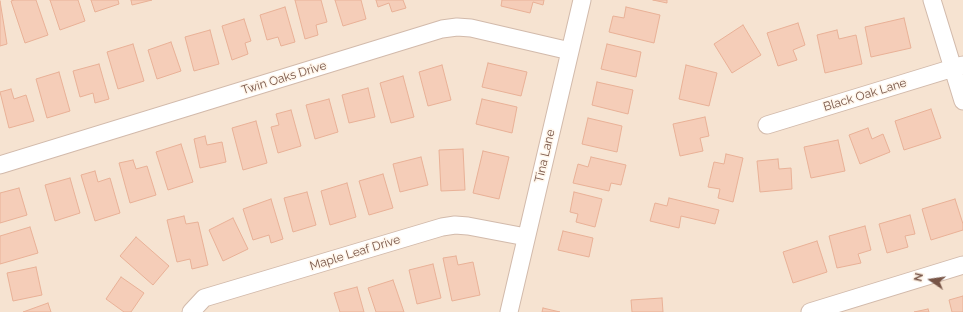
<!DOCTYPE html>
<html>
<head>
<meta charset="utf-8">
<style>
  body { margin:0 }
  #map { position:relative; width:963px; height:312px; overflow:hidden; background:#fef2e3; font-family:Raleway,sans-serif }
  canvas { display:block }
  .north { position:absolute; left:911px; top:260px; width:40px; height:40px; -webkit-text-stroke:3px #fff6eb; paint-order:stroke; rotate:283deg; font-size:11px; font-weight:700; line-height:16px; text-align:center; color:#785547 }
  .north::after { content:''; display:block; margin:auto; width:14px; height:18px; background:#785547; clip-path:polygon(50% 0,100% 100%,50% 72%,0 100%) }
</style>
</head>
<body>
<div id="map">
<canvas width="963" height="312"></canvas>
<div class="north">N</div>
</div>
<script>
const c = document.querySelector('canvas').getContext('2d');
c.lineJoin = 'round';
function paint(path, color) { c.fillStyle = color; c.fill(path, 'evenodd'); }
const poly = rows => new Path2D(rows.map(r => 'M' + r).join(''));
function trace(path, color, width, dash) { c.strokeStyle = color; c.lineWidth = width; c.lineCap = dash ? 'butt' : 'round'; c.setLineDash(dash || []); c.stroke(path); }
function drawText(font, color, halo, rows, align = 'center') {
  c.font = font + ' Raleway,sans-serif'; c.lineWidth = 3; c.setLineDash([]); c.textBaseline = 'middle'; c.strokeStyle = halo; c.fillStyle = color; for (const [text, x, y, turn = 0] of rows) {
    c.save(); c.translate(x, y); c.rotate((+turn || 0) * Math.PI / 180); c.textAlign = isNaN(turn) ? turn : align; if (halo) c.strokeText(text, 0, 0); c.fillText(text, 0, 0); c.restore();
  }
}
paint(poly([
  [0,0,963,0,963,312,0,312]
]), '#f6e3d1');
const building = poly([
  [14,0,36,0,48,35,25,43,11,1,14,0],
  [50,0,78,0,85,21,60,30,50,0],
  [91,0,118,0,119,4,95,12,91,0],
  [131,0,152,0,132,5,131,0],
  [295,0,321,0,327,22,316,25,318,35,305,39,295,0],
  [335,0,361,0,366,19,343,26,335,0],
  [376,0,403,0,406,8,392,12,389,3,378,7,376,0],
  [502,0,544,0,543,5,533,2,530,13,501,6,502,0],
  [653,0,667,0,667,3,653,0],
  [0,1,7,44,0,46,0,1],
  [285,7,295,42,281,46,278,37,267,40,260,15,285,7],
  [626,7,660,15,654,43,609,32,613,16,624,18,626,7],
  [904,18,911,48,871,57,865,27,904,18],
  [244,19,251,41,245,43,248,54,232,60,222,26,244,19],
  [798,23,805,45,793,50,797,60,778,66,767,33,798,23],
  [743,25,761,55,732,73,714,44,743,25],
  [210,30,219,64,194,71,185,37,210,30],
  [837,30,839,39,856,35,862,64,825,73,817,35,837,30],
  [171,42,181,71,157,79,148,50,171,42],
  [133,44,144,81,118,89,107,52,133,44],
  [607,44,641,52,636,77,601,69,607,44],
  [488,63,527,72,521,96,482,87,488,63],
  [99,64,109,99,95,103,93,93,80,97,73,71,99,64],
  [442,65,451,100,428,106,419,72,442,65],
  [686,65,717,73,709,106,679,99,686,65],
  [59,72,70,111,47,118,36,79,59,72],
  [403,76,414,117,391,123,380,83,403,76],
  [597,82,633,90,628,114,592,105,597,82],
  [368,88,375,117,349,123,342,95,368,88],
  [11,89,14,99,26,95,34,121,9,128,0,92,11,89],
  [329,99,338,132,315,139,306,105,329,99],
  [482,99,517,107,512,133,476,124,482,99],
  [931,109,941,138,904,150,895,121,931,109],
  [291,110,301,146,278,153,271,127,279,125,276,114,291,110],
  [705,117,709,136,700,138,703,151,680,156,673,124,705,117],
  [588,118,622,126,617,152,582,144,588,118],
  [256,121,267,163,243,170,232,128,256,121],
  [868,128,872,139,883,134,890,152,860,164,849,135,868,128],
  [205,136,207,145,222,142,226,162,200,168,194,139,205,136],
  [838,140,845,171,811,178,804,147,838,140],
  [181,144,193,182,168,190,156,152,181,144],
  [463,149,465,190,441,191,439,150,463,149],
  [483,151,509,157,499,199,473,193,483,151],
  [726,154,743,158,733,202,718,198,720,189,708,187,714,162,724,164,726,154],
  [421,157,428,185,400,192,393,164,421,157],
  [591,157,626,165,621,185,611,183,609,191,573,183,578,164,588,167,591,157],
  [778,159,779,169,791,168,792,189,760,192,757,161,778,159],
  [133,160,136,169,147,166,156,195,130,203,119,163,133,160],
  [95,171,98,182,110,178,120,213,95,221,81,175,95,171],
  [383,174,393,208,369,215,359,181,383,174],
  [70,178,80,213,55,221,45,185,70,178],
  [347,183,356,217,330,225,321,191,347,183],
  [19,188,27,215,0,223,0,193,19,188],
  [307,192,316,225,293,232,284,198,307,192],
  [574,192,602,199,595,227,576,222,578,214,570,212,574,192],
  [669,198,719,210,715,224,681,216,679,228,650,221,655,203,667,206,669,198],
  [271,199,283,239,271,243,269,235,253,240,243,209,271,199],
  [955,199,963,224,963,230,931,240,922,209,955,199],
  [910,215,915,234,905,236,908,247,887,253,879,224,910,215],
  [184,216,186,224,198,222,208,265,192,269,190,259,177,262,167,220,184,216],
  [233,218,248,249,223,261,209,230,233,218],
  [865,226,871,250,858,254,861,263,837,268,829,236,865,226],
  [30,227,38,253,0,264,0,236,30,227],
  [563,231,593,238,589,257,558,250,563,231],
  [136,237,169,266,153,285,120,256,136,237],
  [817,241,827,272,793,283,783,252,817,241],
  [456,256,458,265,473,262,480,295,452,301,443,258,456,256],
  [433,264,441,298,417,304,409,270,433,264],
  [36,267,42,295,13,301,7,273,36,267],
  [121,277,144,293,131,312,124,312,106,299,121,277],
  [393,280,404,312,376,312,368,288,393,280],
  [357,287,364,312,340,312,334,293,357,287],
  [963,296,963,312,952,312,949,300,963,296],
  [662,298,663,312,632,312,631,300,662,298],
  [48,303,51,312,23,312,48,303],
  [543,308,560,312,542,312,543,308],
  [928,309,929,312,914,312,928,309]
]);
paint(building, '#f5cdb8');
trace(building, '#e9b197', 1);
const minor = poly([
  [932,0,963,101],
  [767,125,963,65],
  [0,165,442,29,457,27,471,28,570,51],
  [191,312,204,298,442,227,455,225,468,226,526,237],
  [509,312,582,0],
  [810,312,963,265]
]);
trace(minor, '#d2baab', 19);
trace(minor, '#fff', 17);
drawText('12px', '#785547', '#fff6eb', [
  ["Twin Oaks Drive",284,78,-17],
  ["Black Oak Lane",865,95,-17],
  ["Tina Lane",545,156,-77],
  ["Maple Leaf Drive",355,253,-17]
]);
</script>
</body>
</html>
